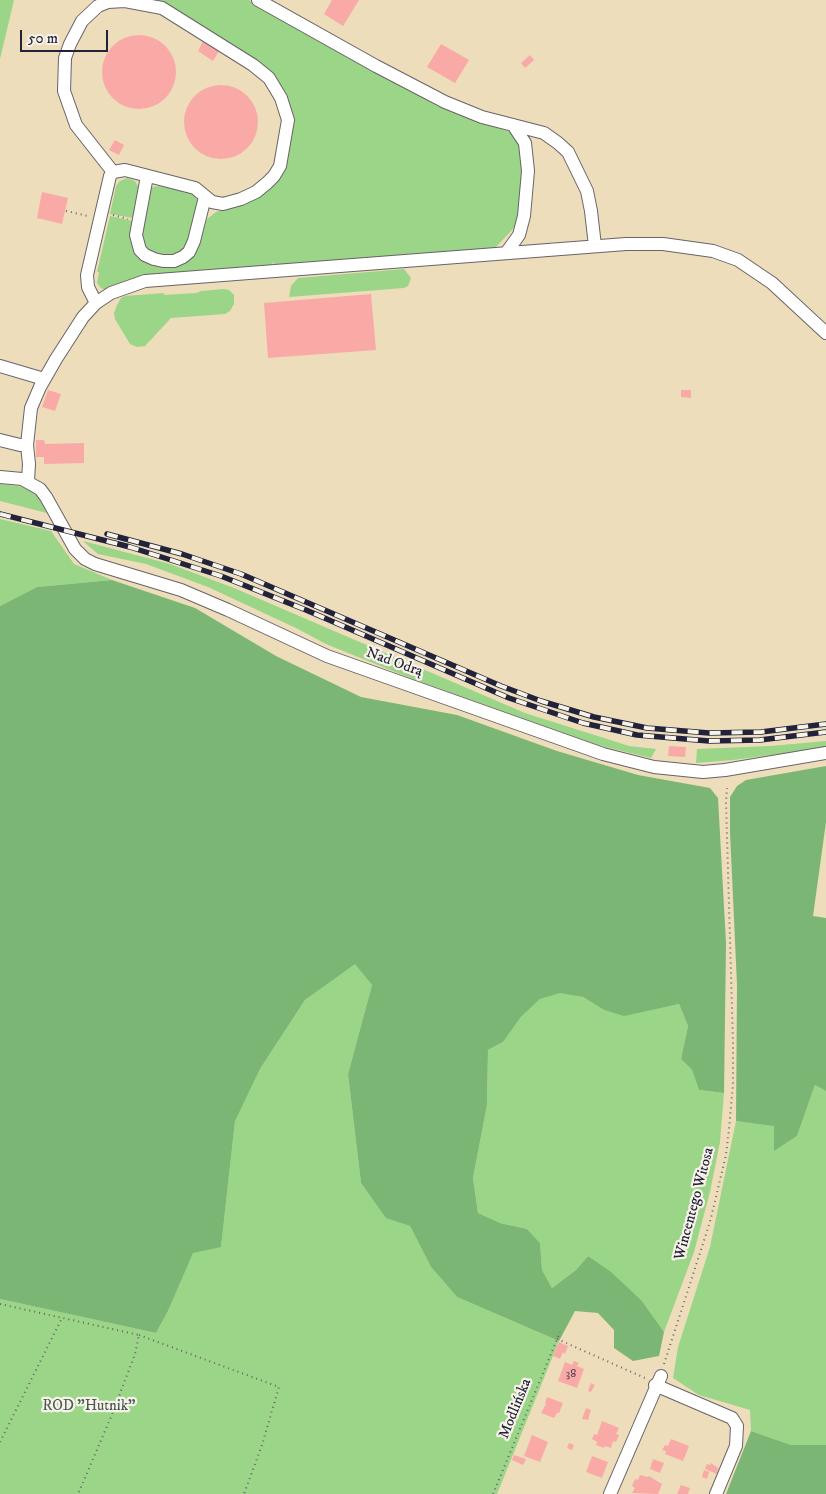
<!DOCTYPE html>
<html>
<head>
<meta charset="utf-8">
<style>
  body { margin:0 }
  #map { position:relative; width:826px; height:1494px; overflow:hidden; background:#edddba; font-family:"IM FELL DW Pica",serif }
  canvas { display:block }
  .scale { position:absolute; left:20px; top:30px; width:88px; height:22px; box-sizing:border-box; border:2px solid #22223b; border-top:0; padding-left:6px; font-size:15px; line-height:18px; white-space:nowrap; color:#22223b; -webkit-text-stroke:4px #f7f3e8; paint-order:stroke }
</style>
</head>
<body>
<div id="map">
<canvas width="826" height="1494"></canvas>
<div class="scale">50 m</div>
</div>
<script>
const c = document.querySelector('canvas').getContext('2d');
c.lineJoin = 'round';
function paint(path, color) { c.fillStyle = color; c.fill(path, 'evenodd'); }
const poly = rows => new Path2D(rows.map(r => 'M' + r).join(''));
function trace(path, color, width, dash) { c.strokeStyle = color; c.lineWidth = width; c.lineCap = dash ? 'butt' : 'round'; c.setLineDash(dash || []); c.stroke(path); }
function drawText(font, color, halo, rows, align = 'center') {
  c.font = font + ' "IM FELL DW Pica",serif'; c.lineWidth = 4.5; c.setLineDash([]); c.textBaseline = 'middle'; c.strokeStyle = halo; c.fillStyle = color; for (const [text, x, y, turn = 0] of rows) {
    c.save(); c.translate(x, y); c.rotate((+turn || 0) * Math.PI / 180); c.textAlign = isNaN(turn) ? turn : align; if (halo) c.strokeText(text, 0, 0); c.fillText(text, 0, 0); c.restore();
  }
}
paint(poly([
  [0,0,14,0,0,59],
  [157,0,249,0,437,106,515,134,525,160,519,221,512,230,494,249,274,265,273,261,272,266,151,274,128,280,105,290,101,288,97,283,99,272,97,272,110,216,133,221,130,234,131,241,133,247,143,260,194,255,198,248,207,219,216,212,231,208,256,198,292,134,274,76,269,70,258,61],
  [127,178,135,181,140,190,133,218,110,214,116,186,120,181],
  [160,186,191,193,197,199,197,204,189,243,182,252,170,256,155,254,148,250,141,236,148,190,151,187],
  [404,269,411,278,408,286,404,288,289,297,291,286,298,278],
  [224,289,229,290,234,295,234,304,230,311,225,314,171,318,145,346,137,347,130,344,115,319,114,313,117,305,121,298,125,296,164,293,164,295,197,293,201,291],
  [0,484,25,487,38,496,47,513,0,501],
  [0,519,51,531,74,564,112,580,37,587,0,606],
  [83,541,170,564,234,588,525,713,629,746,656,749,651,758,597,745,410,678,326,644,298,629,208,587,146,564,98,554],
  [826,741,826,748,733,760,696,763,697,749,770,746],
  [355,963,372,985,348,1074,361,1183,386,1217,410,1226,431,1267,457,1297,559,1341,497,1494,0,1494,0,1299,156,1333,168,1311,193,1252,221,1246,235,1120,260,1069,305,1000],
  [560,992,583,997,604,1010,624,1015,679,1004,688,1026,681,1059,692,1070,699,1090,724,1093,720,1142,710,1192,694,1252,664,1332,642,1301,588,1256,576,1270,552,1288,542,1270,540,1243,527,1229,500,1223,478,1213,473,1178,487,1105,488,1050,503,1042,521,1017,540,999],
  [815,1085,826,1091,826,1445,791,1445,751,1431,750,1410,699,1395,673,1378,678,1347,710,1247,736,1121,774,1125,775,1150,797,1136]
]), '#9bd588');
paint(poly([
  [112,580,195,608,276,656,361,697,457,715,557,751,638,775,710,788,718,798,726,943,724,1093,699,1090,692,1070,681,1059,688,1026,679,1004,624,1016,604,1010,583,997,560,993,540,999,521,1017,503,1042,488,1050,487,1105,473,1178,478,1213,500,1223,527,1229,540,1243,542,1270,552,1288,576,1270,588,1256,611,1272,642,1301,664,1332,659,1356,633,1361,614,1348,614,1330,598,1313,575,1311,559,1341,457,1297,431,1267,410,1226,386,1218,361,1183,348,1074,372,985,355,964,305,1000,260,1069,235,1121,221,1247,193,1253,168,1311,156,1333,0,1299,0,606,37,587],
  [826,766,826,822,813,916,826,918,826,1091,815,1085,797,1136,774,1151,774,1126,736,1121,737,985,730,832,730,797,737,786,746,780],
  [751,1431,791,1445,826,1445,826,1494,726,1494]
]), '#7cb674');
paint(poly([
  [332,0,359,0,343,26,324,14],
  '102 72a37 37 0 1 1 74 0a37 37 0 1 1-74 0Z',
  [203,41,219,51,213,61,198,51],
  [441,44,469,60,455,83,427,67],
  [530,55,534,60,525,68,521,63],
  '184 122a37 37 0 1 1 74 0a37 37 0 1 1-74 0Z',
  [115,140,124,145,119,155,109,150],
  [42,192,68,198,62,224,37,218],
  [371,294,376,350,268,358,264,303],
  [48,390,61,394,55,411,42,407],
  [681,390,691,390,691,398,681,397],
  [36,440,44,440,45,444,84,443,84,463,44,464,44,457,36,457],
  [669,746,686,747,685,757,668,756],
  [559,1342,568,1346,565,1354,563,1352,560,1359,553,1356],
  [574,1361,579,1363,577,1366,584,1369,577,1388,558,1381,565,1362,572,1365],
  [591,1383,595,1385,591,1392,588,1391],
  [547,1397,563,1403,559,1413,557,1413,554,1418,541,1413,546,1404,545,1403],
  [586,1408,591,1410,588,1420,582,1419],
  [602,1421,619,1428,616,1434,619,1435,616,1442,613,1441,611,1448,605,1446,604,1448,596,1445,597,1442,592,1439,594,1434,597,1435],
  [532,1435,548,1442,540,1462,524,1456],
  [671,1439,689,1446,683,1461,665,1454,666,1451,662,1450,665,1445,668,1446],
  [569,1443,574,1445,572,1450,567,1448],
  [514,1455,526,1459,523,1465,512,1460],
  [592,1456,608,1462,602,1478,586,1472],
  [653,1459,664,1463,660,1473,650,1469],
  [711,1463,718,1468,717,1474,705,1469,707,1464,710,1465],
  [704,1470,709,1472,707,1479,702,1477],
  [640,1475,647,1477,649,1476,662,1484,658,1494,632,1493,635,1488,632,1486,635,1479,638,1480],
  [681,1485,690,1488,688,1494,677,1494]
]), '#f9aaa7');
const minor = poly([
  [258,0,376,66,445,102,482,117,544,133,558,143,568,152,587,191,591,211,595,246],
  [147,176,136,235,140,250,145,255,154,259,163,261,174,261,183,257,189,252,194,241,205,197],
  [506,253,519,235,524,216,528,171,525,143,513,125],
  [96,303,88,287,87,275,110,176,113,172,125,170,195,188,212,202,223,204,241,199,256,192,267,183,274,176,280,166,288,120,281,98,269,78,253,65,162,8,125,1,108,2,98,6,82,21,70,44,65,58,64,91,76,125,113,172],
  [0,366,44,379],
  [0,440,20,445,27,445],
  [0,477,22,479,40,489,46,497,75,549,85,559,95,564,181,590,228,610,327,656,603,754,654,767,703,772,725,770,826,753],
  [28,481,29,464,27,445,31,408,40,387,56,359,83,317,96,303,111,293,145,281,626,244,663,244,713,251,738,260,772,283,826,333],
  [655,1385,732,1418,737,1426,736,1446,716,1494],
  [610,1494,661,1376]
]);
trace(minor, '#696367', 14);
trace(poly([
  [66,211,88,216],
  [113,215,128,219],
  [0,1304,139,1335,135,1354,111,1417,78,1494],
  [139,1335,279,1387,262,1445,244,1494],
  [557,1339,645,1378],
  [664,1364,710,1222,726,1155,729,1129,733,1084,733,1043,726,802,727,788],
  [0,1442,62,1318],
  [493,1494,560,1332]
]), '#696367', 2, [1, 4]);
trace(minor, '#fff', 12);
const rail = poly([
  [0,514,130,547,221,576,306,610,509,698,583,723,637,735,709,741,760,740,826,732],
  [107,534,182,554,241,574,501,686,541,701,594,717,647,728,709,733,761,732,826,724]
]);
trace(rail, '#22223b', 5.5);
trace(rail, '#f7f3e8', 4, [11]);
drawText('12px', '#584456', null, [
  ["38",571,1375]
]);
drawText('15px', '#22223b', '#f7f3e8', [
  ["Nad Odrą",394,663,20],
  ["Wincentego Witosa",695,1204,-75],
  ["Modlińska",516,1409,-68]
]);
drawText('15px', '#465852', '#f7f3e8', [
  ["ROD \"Hutnik\"",89,1407]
]);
</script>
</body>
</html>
